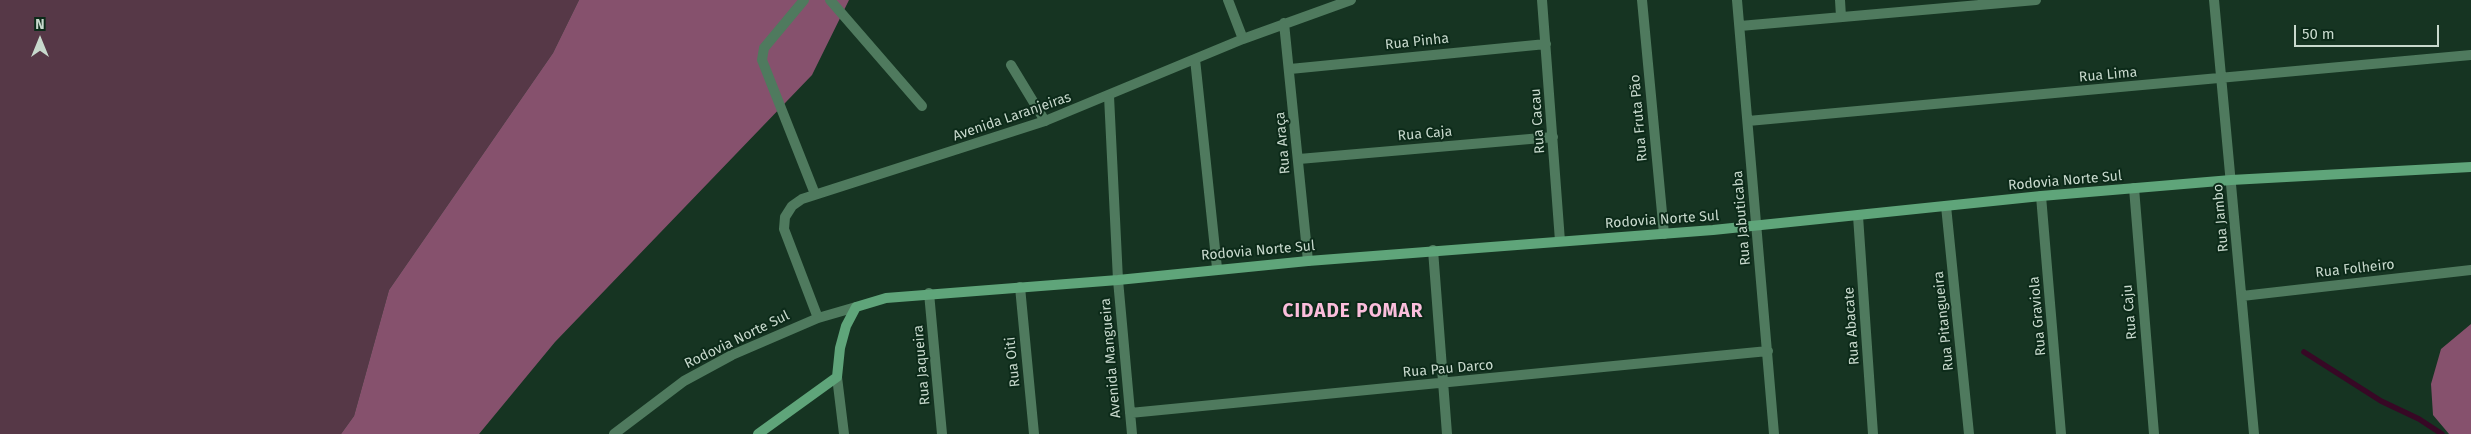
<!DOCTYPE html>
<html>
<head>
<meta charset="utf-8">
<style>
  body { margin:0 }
  #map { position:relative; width:2471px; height:434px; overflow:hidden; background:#163422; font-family:"Fira Sans",sans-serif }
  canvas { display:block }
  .north { position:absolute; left:15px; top:15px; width:50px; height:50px; -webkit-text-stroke:4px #0c2a19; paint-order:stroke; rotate:0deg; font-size:14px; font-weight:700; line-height:20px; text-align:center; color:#c8d9cd }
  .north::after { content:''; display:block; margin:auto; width:18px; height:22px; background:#c8d9cd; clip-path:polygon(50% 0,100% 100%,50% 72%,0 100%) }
  .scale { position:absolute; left:2294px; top:25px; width:145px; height:22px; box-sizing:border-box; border:2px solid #c8d9cd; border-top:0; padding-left:6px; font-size:15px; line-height:18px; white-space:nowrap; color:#c8d9cd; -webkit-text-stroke:4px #0c2a19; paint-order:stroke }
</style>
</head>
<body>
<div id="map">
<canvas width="2471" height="434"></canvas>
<div class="north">N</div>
<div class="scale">50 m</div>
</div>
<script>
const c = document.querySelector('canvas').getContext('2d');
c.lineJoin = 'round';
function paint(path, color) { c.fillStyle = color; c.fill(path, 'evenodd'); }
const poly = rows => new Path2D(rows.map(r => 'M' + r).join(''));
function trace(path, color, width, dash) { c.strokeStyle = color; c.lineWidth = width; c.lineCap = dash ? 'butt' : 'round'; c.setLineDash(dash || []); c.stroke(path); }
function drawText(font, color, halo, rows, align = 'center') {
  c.font = font + ' "Fira Sans",sans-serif'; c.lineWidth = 4; c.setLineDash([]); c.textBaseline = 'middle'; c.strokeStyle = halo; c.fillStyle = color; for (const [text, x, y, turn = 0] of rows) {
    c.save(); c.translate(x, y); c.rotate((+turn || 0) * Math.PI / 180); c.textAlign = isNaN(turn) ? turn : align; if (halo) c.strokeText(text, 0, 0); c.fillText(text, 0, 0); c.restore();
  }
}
paint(poly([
  [0,0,579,0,553,53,389,290,354,416,341,434,0,434]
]), '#563847');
paint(poly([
  [579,0,849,0,812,75,555,342,479,434,341,434,354,416,389,290,553,53],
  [2471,324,2471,434,2449,434,2433,415,2431,384,2441,349]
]), '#86516d');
trace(poly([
  [2304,352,2381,401,2419,419,2442,434]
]), '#370825', 5.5);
trace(poly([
  [830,0,922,106],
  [1011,65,1045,121]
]), '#4f7a5e', 10);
trace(poly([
  [804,0,764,48,762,60,815,194],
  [1228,0,1243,39],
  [1542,0,1560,241],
  [1642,0,1664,234],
  [1737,0,1774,434],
  [1840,0,1841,17],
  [2214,0,2254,434],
  [1284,23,1308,261],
  [1740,26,2036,0],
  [1195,59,1217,268],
  [1290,69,1546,44],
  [1109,96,1118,280,1132,434],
  [1748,121,2471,55],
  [1299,159,1553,137],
  [2134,188,2154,434],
  [2041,196,2061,434],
  [1946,206,1969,434],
  [1858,216,1873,434],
  [1433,250,1447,434],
  [1020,287,1034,434],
  [929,293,942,434],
  [2242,296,2471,270],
  [818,318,784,229,785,217,792,206,802,199,1045,121,1243,39,1351,0],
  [837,377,844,434],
  [1130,413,1768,351],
  [614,434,684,381,732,355,818,318,856,307]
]), '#4f7a5e', 10);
trace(poly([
  [758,434,837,377,840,348,846,326,856,307,886,298,1118,280,1308,261,1713,230,2041,196,2231,180,2471,167]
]), '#5fa57a', 10);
drawText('14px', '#c8d9cd', '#0c2a19', [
  ["Rua Pinha",1417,42,-6],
  ["Rua Lima",2108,75,-5],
  ["Avenida Laranjeiras",1012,117,-19],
  ["Rua Fruta Pão",1639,118,-95],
  ["Rua Cacau",1538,121,-94],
  ["Rua Caja",1425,134,-5],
  ["Rua Araça",1283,143,-95],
  ["Rodovia Norte Sul",2065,181,-5],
  ["Rua Jabuticaba",1742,218,-95],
  ["Rua Jambo",2221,218,-95],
  ["Rodovia Norte Sul",1662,220,-4],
  ["Rodovia Norte Sul",1258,251,-5],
  ["Rua Folheiro",2355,269,-6],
  ["Rua Caju",2130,312,-95],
  ["Rua Graviola",2038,316,-95],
  ["Rua Pitangueira",1944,321,-96],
  ["Rua Abacate",1852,326,-94],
  ["Rodovia Norte Sul",737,340,-26],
  ["Avenida Mangueira",1111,358,-95],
  ["Rua Oiti",1013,362,-96],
  ["Rua Jaqueira",922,365,-95],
  ["Rua Pau Darco",1448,369,-5]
]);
c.letterSpacing = '1px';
drawText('bold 19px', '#fbbedc', '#0c2a19', [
  ["CIDADE POMAR",1353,312]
]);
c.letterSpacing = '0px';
</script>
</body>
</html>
